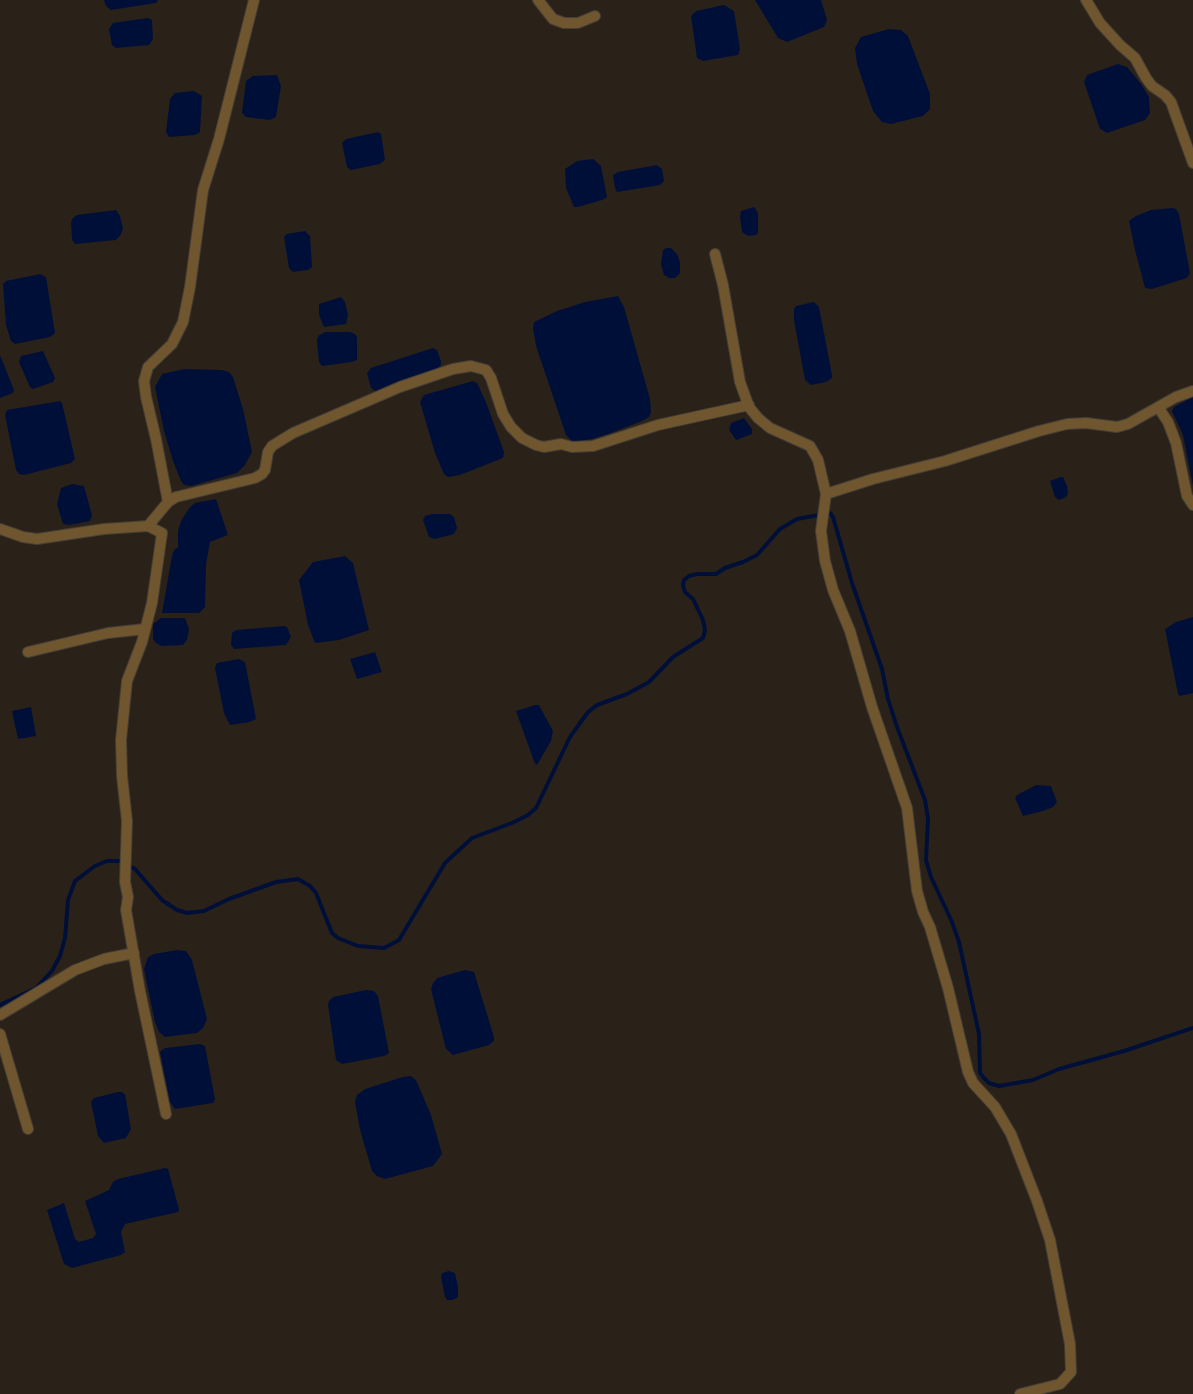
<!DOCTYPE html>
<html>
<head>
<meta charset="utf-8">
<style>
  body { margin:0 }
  canvas { display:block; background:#2a2219 }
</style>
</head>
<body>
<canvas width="1193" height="1394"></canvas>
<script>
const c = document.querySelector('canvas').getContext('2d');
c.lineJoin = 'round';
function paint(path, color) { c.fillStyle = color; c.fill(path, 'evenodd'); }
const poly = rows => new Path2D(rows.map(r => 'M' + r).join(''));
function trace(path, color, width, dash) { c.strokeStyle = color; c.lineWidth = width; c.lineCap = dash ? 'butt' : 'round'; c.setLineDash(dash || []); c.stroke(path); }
paint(poly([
  [104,0,158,0,156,3,111,10,106,6],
  [755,0,821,0,827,20,824,27,787,42,778,38],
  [724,5,734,11,740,49,738,55,703,61,697,58,691,16,696,11],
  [148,18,152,20,153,39,149,45,116,48,112,45,109,29,113,23],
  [889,29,901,30,908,36,930,94,930,109,923,116,891,124,882,122,873,111,857,64,855,48,861,37],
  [1118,64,1127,67,1141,84,1149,97,1150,113,1145,120,1107,133,1100,129,1084,82,1087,75],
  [277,75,281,86,276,117,270,120,246,117,242,113,246,81,253,76],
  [194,91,202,96,200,132,195,135,169,137,166,132,170,99,175,93],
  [378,132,381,134,385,160,380,164,351,170,347,167,342,143,346,139],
  [593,159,601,166,607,197,602,200,578,207,574,207,566,188,565,169,577,161],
  [657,165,662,169,664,181,660,185,617,192,615,188,613,175,618,172],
  [754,207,758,213,758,232,756,235,748,236,742,232,740,217,741,211],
  [1173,208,1176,209,1179,214,1190,273,1187,278,1152,289,1145,288,1135,250,1129,221,1136,216,1151,210],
  [116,210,120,216,123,229,120,236,116,240,75,244,72,240,71,222,73,218,77,215],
  [305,231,310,236,312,267,308,270,293,272,289,268,284,237,287,234],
  [666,248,671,248,677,254,680,262,680,273,675,278,669,278,664,275,661,264,663,250],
  [40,274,46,277,55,333,50,337,15,344,11,341,6,325,3,284,6,281],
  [618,296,624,307,650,399,651,412,649,417,642,421,611,433,592,439,573,442,566,435,536,346,533,328,534,322,557,311,585,302],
  [341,297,345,302,348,315,346,324,324,327,319,315,319,304],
  [814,302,819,307,832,375,832,378,826,382,811,385,805,380,794,320,794,309,796,306],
  [325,332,350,332,355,334,357,337,357,360,352,362,322,366,319,362,317,340,318,336],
  [433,348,437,350,441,361,441,365,438,368,382,392,377,392,371,388,367,373,371,368],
  [43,351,55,378,53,382,33,389,30,387,19,362,21,356],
  [0,355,14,390,13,393,0,398],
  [184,369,222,370,229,372,233,377,243,409,252,452,245,465,237,473,191,486,184,485,181,481,173,461,164,431,155,387,162,374],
  [473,381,477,383,486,402,504,452,503,458,460,475,448,477,444,474,435,453,420,402,424,395],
  [1193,397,1193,486,1183,435,1172,411,1174,407],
  [60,401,62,403,75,459,71,463,24,475,19,474,16,470,5,415,7,410],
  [744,418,752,429,752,434,736,440,729,430,731,423],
  [1061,477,1063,477,1067,486,1068,494,1066,497,1059,500,1055,497,1050,481],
  [72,484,84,486,92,515,90,521,69,525,63,524,57,504,61,488],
  [216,499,228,535,210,542,206,564,205,607,199,613,162,613,172,556,174,550,178,547,178,531,181,521,190,507,195,503],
  [432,514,450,514,454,517,457,528,454,534,435,539,429,537,423,520,425,516],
  [345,556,353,563,369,630,339,640,315,643,308,625,299,580,313,562],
  [1193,617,1193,693,1180,696,1178,694,1165,629,1176,622],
  [161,618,185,618,189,629,187,640,183,645,162,646,156,643,153,639,153,624],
  [284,626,287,627,291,637,286,645,234,649,231,645,232,633,236,630],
  [375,652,382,672,357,679,350,659],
  [239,659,245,662,256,719,250,722,230,725,224,713,215,668,217,663],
  [535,705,539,705,553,731,551,741,537,765,535,764,516,711],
  [31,707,36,736,18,739,12,711],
  [1036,785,1051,786,1057,802,1053,807,1043,811,1023,816,1015,798,1017,795],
  [177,950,186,951,192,960,207,1019,203,1028,197,1033,165,1037,159,1032,155,1022,144,969,148,957,154,954],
  [465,970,474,972,494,1037,494,1041,489,1045,453,1055,446,1049,431,989,433,983,437,978],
  [366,990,374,991,378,996,389,1053,384,1056,342,1064,336,1060,328,1005,329,1001,333,997],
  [200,1044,205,1046,215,1099,213,1103,175,1109,170,1102,160,1052,165,1048],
  [411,1076,416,1080,431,1115,442,1154,433,1166,385,1179,377,1176,372,1171,360,1130,355,1102,357,1095,365,1089,403,1077],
  [118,1092,122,1092,125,1094,131,1129,126,1138,104,1143,98,1136,91,1102,94,1098],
  [165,1168,168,1169,179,1209,178,1212,125,1224,121,1232,125,1252,121,1255,72,1268,64,1264,47,1210,64,1203,75,1239,79,1242,93,1238,96,1234,85,1201,109,1190,113,1182,118,1179],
  [449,1271,455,1273,458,1287,458,1297,453,1300,447,1300,445,1297,441,1277,442,1273]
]), '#000f38');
trace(poly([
  [0,1005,36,988,52,971,60,956,65,938,68,900,75,881,95,866,107,861,120,861,135,869,162,900,177,910,187,913,204,911,229,899,276,882,298,879,310,886,316,893,332,933,338,938,358,946,384,948,399,940,445,863,472,838,512,823,528,815,536,808,570,737,588,712,597,705,627,694,649,682,673,657,703,638,705,630,703,620,693,599,685,592,683,585,684,580,689,576,697,574,716,574,725,568,743,562,757,555,780,529,797,519,830,513,833,517,852,583,882,669,888,699,897,727,925,800,928,819,926,860,931,877,952,922,959,942,979,1034,980,1073,984,1078,989,1083,999,1086,1033,1080,1059,1069,1124,1051,1193,1028]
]), '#000f38', 4);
const minor = poly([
  [538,0,553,19,564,23,578,23,595,16],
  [1086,0,1100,23,1120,45,1135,58,1146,78,1152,86,1165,95,1171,102,1193,163],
  [715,254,723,285,740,382,749,407,758,418,770,428,810,446,818,460,826,494,821,531,825,561,833,590,850,631,872,707,907,808,917,891,923,912,930,927,948,988,968,1072,973,1083,995,1107,1011,1134,1037,1201,1050,1240,1070,1344,1071,1372,1060,1384,1020,1394],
  [1158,407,1168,422,1176,443,1187,496,1193,505],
  [826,494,873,479,945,461,1039,431,1067,424,1086,423,1117,427,1128,424,1176,397,1193,391],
  [168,502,156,439,146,397,144,381,148,367,172,344,183,322,190,287,203,190,219,139,254,0],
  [148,526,168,502,176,497,255,478,262,474,265,470,268,452,272,446,293,433,400,387,453,369,471,366,486,370,491,378,503,414,511,427,522,438,536,445,544,447,561,444,572,447,593,446,658,425,749,405],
  [0,529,23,537,37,539,104,529,148,526,162,533,152,603,142,642,127,681,121,740,122,776,127,821,125,882,128,897,126,910,140,991,166,1114],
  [28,652,108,633,145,629],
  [0,1015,75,970,104,959,134,953],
  [0,1034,28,1129]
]);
trace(minor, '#463e36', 12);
trace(minor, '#6f562e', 10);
</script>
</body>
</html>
